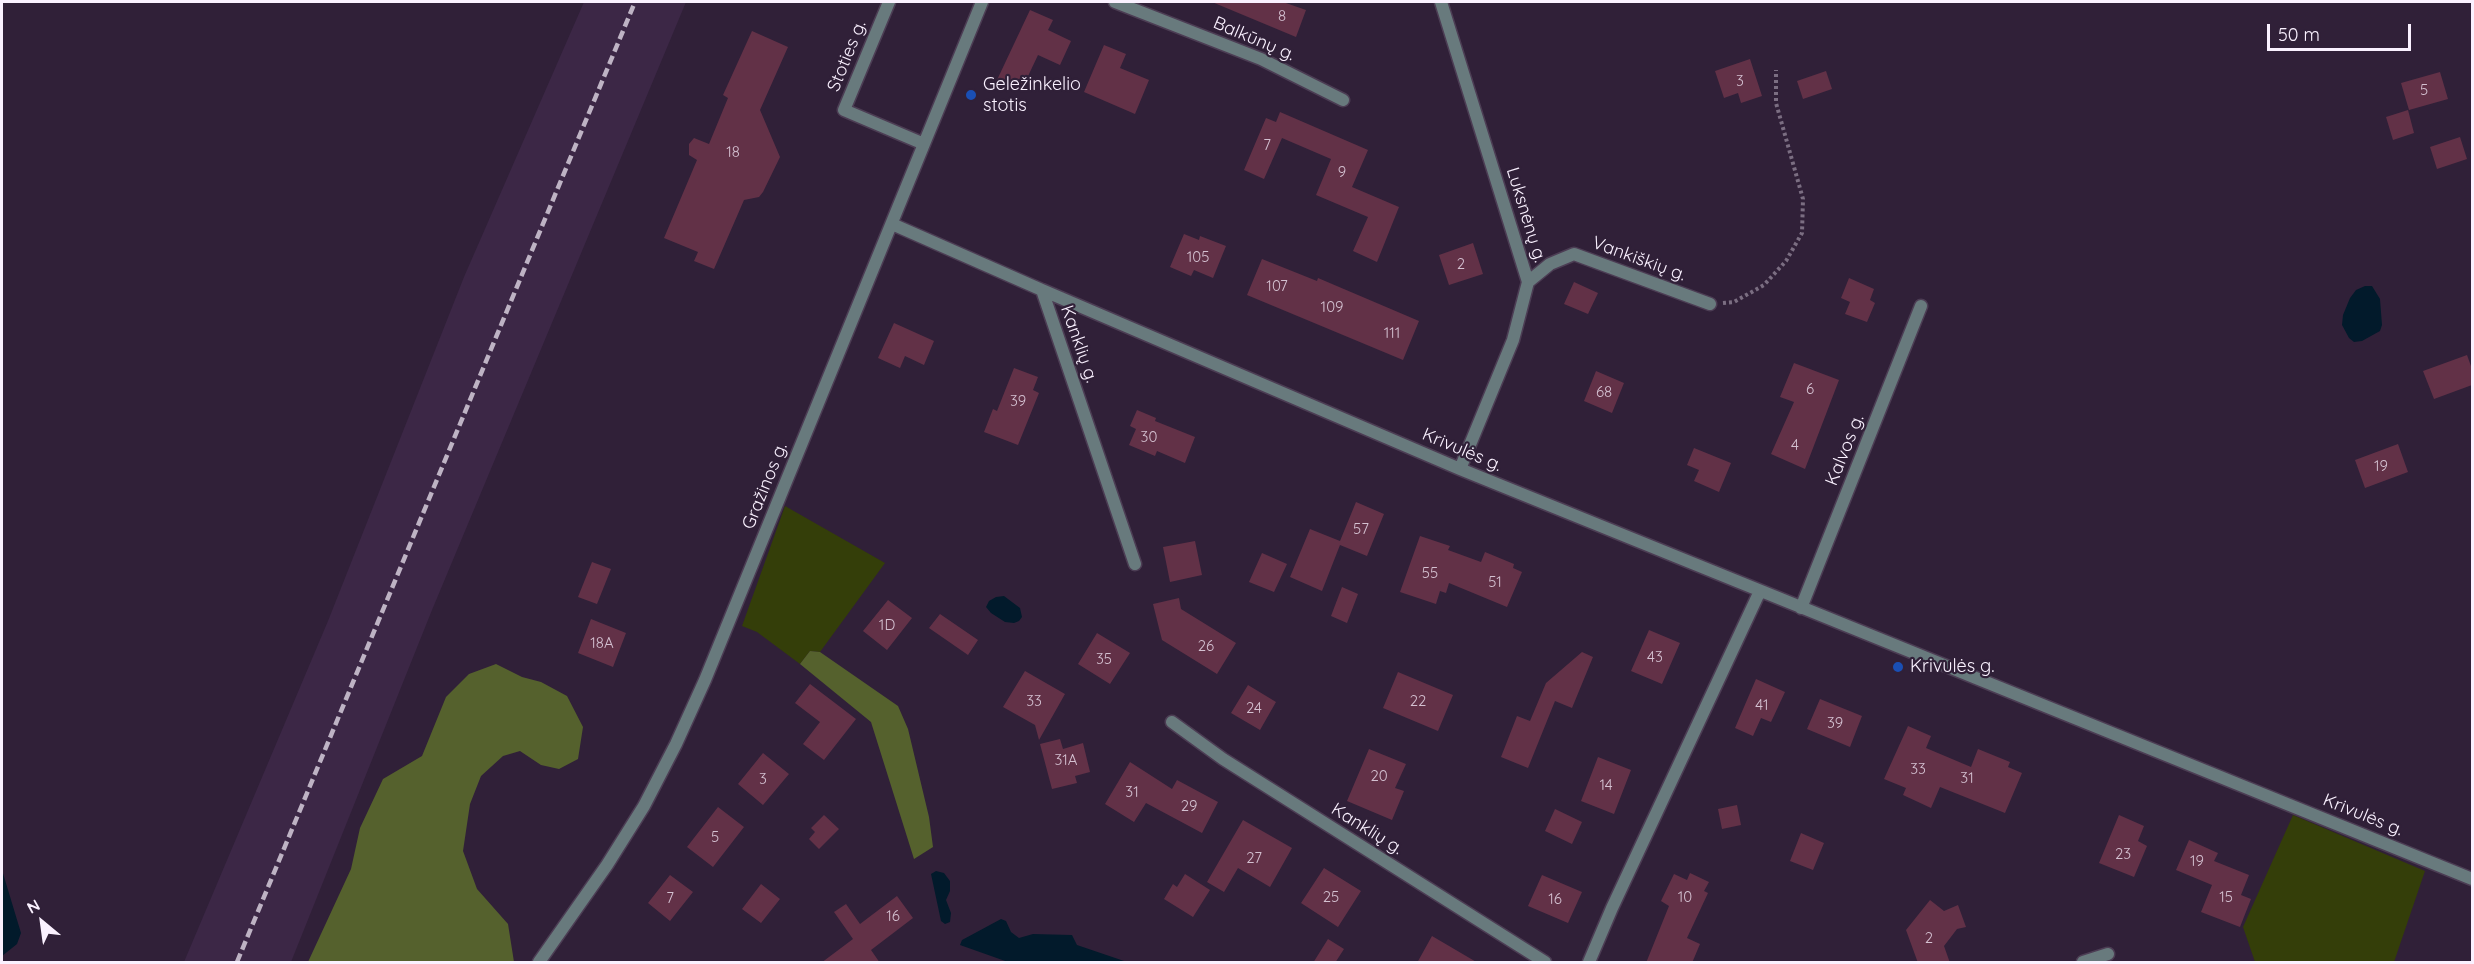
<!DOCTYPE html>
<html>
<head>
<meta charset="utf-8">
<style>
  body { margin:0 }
  #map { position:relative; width:2474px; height:964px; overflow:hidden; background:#302038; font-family:Quicksand,sans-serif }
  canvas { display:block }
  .frame { position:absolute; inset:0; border:3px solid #faf1ff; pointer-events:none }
  .north { position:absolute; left:12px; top:892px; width:60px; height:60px; -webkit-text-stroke:4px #302038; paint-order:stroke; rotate:331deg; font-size:16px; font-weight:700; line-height:24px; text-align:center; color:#faf1ff }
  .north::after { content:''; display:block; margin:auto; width:21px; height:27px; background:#faf1ff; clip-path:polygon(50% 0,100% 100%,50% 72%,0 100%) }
  .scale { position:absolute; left:2267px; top:24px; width:144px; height:27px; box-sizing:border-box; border:3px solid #faf1ff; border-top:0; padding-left:8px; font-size:18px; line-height:21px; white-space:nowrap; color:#faf1ff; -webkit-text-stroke:4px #302038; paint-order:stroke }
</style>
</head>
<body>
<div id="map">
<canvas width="2474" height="964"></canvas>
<div class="frame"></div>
<div class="north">N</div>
<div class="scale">50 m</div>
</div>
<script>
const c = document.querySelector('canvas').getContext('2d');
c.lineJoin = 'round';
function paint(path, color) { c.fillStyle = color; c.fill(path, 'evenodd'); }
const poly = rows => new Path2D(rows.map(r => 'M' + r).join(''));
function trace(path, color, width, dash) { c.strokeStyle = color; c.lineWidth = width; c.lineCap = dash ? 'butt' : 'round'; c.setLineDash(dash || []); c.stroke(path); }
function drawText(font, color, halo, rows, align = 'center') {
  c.font = font + ' Quicksand,sans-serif'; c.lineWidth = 4.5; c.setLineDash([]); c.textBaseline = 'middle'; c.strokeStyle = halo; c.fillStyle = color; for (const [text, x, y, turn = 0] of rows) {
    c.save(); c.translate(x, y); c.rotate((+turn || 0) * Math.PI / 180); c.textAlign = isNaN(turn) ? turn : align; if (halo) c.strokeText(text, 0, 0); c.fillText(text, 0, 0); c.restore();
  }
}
paint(poly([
  [584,2,686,2,432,610,291,962,184,962,328,621,464,277]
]), '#3c2746');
paint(poly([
  [785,506,885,563,820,652,810,651,800,664,757,632,742,626],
  [2293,815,2425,871,2394,962,2255,962,2243,927]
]), '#343e09');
paint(poly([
  [810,651,820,652,898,706,908,729,929,817,933,847,914,859,871,722,800,664],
  [496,664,522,677,541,682,567,696,583,727,578,759,559,769,541,765,520,751,503,756,481,776,470,804,463,851,477,889,508,924,514,962,308,962,351,869,360,828,383,779,422,756,446,697,469,674]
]), '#55612d');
paint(poly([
  [2365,286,2372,286,2380,299,2382,325,2380,331,2362,341,2354,342,2349,338,2342,325,2343,315,2350,298,2356,290],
  [1004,596,1020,608,1022,617,1019,621,1014,623,1005,622,991,613,986,607,989,601,996,597],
  [2,870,21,933,17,944,2,956],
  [936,871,944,873,950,881,950,891,946,900,951,913,950,922,945,924,941,921,931,874],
  [1001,919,1006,921,1011,932,1019,938,1033,934,1072,935,1077,945,1127,962,1008,962,960,945,962,940]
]), '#021a2b');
paint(poly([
  [1212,2,1283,2,1306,10,1296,37],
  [1030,10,1053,20,1048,30,1071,41,1060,65,1038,55,1021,91,997,80],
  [752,31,788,47,760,110,780,157,763,192,759,197,744,200,714,269,694,261,698,252,664,238,697,160,689,155,689,144,694,138,709,144,728,98,723,95],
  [1104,45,1126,54,1120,68,1149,80,1135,114,1084,92],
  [1750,59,1762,96,1741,103,1738,93,1724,98,1715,71],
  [1826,71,1832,89,1803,99,1797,81],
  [2440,72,2448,99,2409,110,2401,83],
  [2408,110,2414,133,2393,140,2386,117],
  [1280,112,1368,150,1352,187,1399,207,1377,262,1353,251,1368,217,1316,195,1331,159,1282,138,1264,179,1244,170,1266,118,1276,122],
  [2460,137,2467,159,2437,169,2430,147],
  [1184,234,1199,240,1200,236,1226,246,1213,278,1194,270,1191,276,1170,267],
  [1473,243,1483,274,1449,285,1439,255],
  [1262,259,1317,281,1318,278,1419,321,1403,360,1247,295],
  [1849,278,1874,289,1870,300,1875,303,1867,322,1845,314,1850,302,1841,298],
  [1574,282,1598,293,1588,314,1564,304],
  [894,323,934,341,924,365,905,356,900,368,878,358],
  [2467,355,2472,369,2472,385,2434,399,2423,371],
  [1794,363,1839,380,1805,469,1771,454,1794,402,1780,397],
  [1014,368,1038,377,1033,390,1039,393,1018,445,984,432,993,409,997,411],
  [1596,371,1624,383,1612,413,1584,401],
  [1137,410,1156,418,1155,421,1195,437,1185,463,1157,451,1155,456,1129,445,1136,429,1130,426],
  [2398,444,2408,472,2365,488,2355,460],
  [1694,448,1731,463,1719,492,1694,481,1699,470,1687,465],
  [1356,502,1384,514,1367,556,1340,545,1322,591,1290,577,1310,529,1340,541],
  [1420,536,1450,546,1448,550,1481,562,1485,552,1514,564,1513,568,1522,572,1507,607,1449,583,1446,593,1440,591,1436,604,1400,592],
  [1195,541,1202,575,1170,582,1163,547],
  [1262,553,1287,564,1274,592,1249,582],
  [592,562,611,569,597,604,578,597],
  [1342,587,1358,594,1347,623,1331,616],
  [1179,598,1181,609,1236,643,1217,674,1162,640,1153,604],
  [888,600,912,618,887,650,863,631],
  [940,614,978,640,968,655,929,628],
  [591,619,626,633,613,667,578,653],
  [1649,630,1680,643,1662,684,1631,671],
  [1097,633,1130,653,1110,684,1078,664],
  [1582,652,1593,657,1572,708,1555,701,1528,768,1501,757,1517,716,1530,721,1546,683],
  [1025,671,1065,694,1039,740,1035,725,1003,707],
  [1398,672,1453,695,1438,731,1383,708],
  [1756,679,1785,692,1771,722,1761,718,1753,736,1735,728],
  [810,684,856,719,824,760,803,744,820,722,795,703],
  [1248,685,1276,702,1260,730,1231,713],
  [1820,699,1862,716,1850,747,1807,729],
  [1908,726,1931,736,1926,748,1971,767,1978,749,2010,762,2008,767,2022,773,2005,813,1940,787,1931,808,1903,795,1906,788,1884,779],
  [1060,739,1063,749,1083,743,1090,772,1075,776,1077,783,1052,789,1040,744],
  [1369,749,1406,764,1395,788,1404,791,1392,820,1347,801],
  [763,753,789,774,763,805,738,784],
  [1598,757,1631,770,1614,814,1581,801],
  [1130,762,1172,789,1177,780,1218,802,1202,833,1146,803,1134,822,1105,804],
  [1737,805,1741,825,1722,829,1718,809],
  [718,807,744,827,713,867,687,847],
  [1555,809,1582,822,1572,844,1545,831],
  [824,815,839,829,819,849,809,839,815,832,811,828],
  [2119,815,2144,826,2138,841,2147,846,2134,877,2099,863],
  [1243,820,1292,848,1270,887,1238,868,1224,892,1207,882],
  [1801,833,1824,843,1813,870,1790,861],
  [2189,840,2218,853,2214,861,2249,875,2241,895,2251,899,2240,927,2201,912,2212,885,2176,870],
  [1324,868,1361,891,1338,927,1301,903],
  [1690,873,1709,882,1704,891,1708,893,1687,938,1700,944,1692,963,1646,963,1669,906,1661,901,1674,874,1687,880],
  [1185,874,1210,890,1193,917,1164,899,1173,884,1177,887],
  [670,875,693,892,670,921,648,903],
  [1542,875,1582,892,1568,923,1528,906],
  [761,884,780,899,761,923,742,909],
  [897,896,913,918,871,950,880,963,821,963,853,939,834,912,846,904,860,924],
  [1930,900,1944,911,1958,905,1966,927,1957,929,1944,946,1950,963,1918,963,1906,930],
  [1432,936,1478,963,1417,963],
  [1328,939,1344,949,1335,963,1313,963]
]), '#623147');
const street = poly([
  [889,2,844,110,924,144],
  [1115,2,1261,59,1343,100],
  [1441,2,1528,282,1513,340,1460,469],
  [892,224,1042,290,1135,564],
  [1528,282,1550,264,1574,254,1710,304],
  [1042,290,1460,469,2472,879],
  [1801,608,1921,306],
  [1172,722,1223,759,1545,962],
  [539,962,607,865,644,806,676,744,705,680,982,2],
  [1589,962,1612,908,1760,591],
  [2083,962,2108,954]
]);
trace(street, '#4c3d54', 15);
trace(poly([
  [1723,303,1734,302,1764,285,1786,261,1802,233,1803,199,1776,103,1776,70]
]), '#7b6e82', 4, [3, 3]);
trace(street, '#687a7d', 12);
trace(poly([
  [237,962,635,2]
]), '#beb3c4', 4.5, [9, 4.5]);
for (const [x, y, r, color] of [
  [971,95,6,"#1a4fb4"],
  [1898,667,6,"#1a4fb4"]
]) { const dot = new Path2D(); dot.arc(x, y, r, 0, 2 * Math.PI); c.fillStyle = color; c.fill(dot); trace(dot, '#302038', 2); }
drawText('15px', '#d4c1d1', null, [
  ["8",1282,16],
  ["3",1740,81],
  ["5",2424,90],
  ["7",1267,145],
  ["18",733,152],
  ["9",1342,172],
  ["105",1198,257],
  ["2",1461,264],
  ["107",1277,286],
  ["109",1332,307],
  ["111",1392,333],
  ["6",1810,389],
  ["68",1604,392],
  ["39",1018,401],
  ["30",1149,437],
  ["4",1795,445],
  ["19",2381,466],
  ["57",1361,529],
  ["55",1430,573],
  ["51",1495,582],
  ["1D",887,625],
  ["18A",602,643],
  ["26",1206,646],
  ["43",1655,657],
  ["35",1104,659],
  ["33",1034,701],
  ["22",1418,701],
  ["41",1762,705],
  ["24",1254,708],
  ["39",1835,723],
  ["31A",1066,760],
  ["33",1918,769],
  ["20",1379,776],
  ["31",1967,778],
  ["3",763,779],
  ["14",1606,785],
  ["31",1132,792],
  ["29",1189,806],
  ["5",715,837],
  ["23",2123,854],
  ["27",1254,858],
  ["19",2197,861],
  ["25",1331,897],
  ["10",1685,897],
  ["15",2226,897],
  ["7",670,898],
  ["16",1555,899],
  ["16",893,916],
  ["2",1929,938]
]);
drawText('18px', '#faf1ff', '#302038', [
  ["Balkūnų g.",1254,39,23],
  ["Stoties g.",847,56,-68],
  ["Luksnėnų g.",1526,215,73],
  ["Vankiškių g.",1639,259,20],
  ["Kanklių g.",1079,344,71],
  ["Krivulės g.",1462,450,23],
  ["Kalvos g.",1845,450,-68],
  ["Gražinos g.",765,486,-68],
  ["Krivulės g.",2363,815,22],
  ["Kanklių g.",1367,829,32]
]);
drawText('18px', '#faf1ff', '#302038', [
  ["Geležinkelio",983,85],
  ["stotis",983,106],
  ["Krivulės g.",1910,667]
], 'left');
</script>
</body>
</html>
